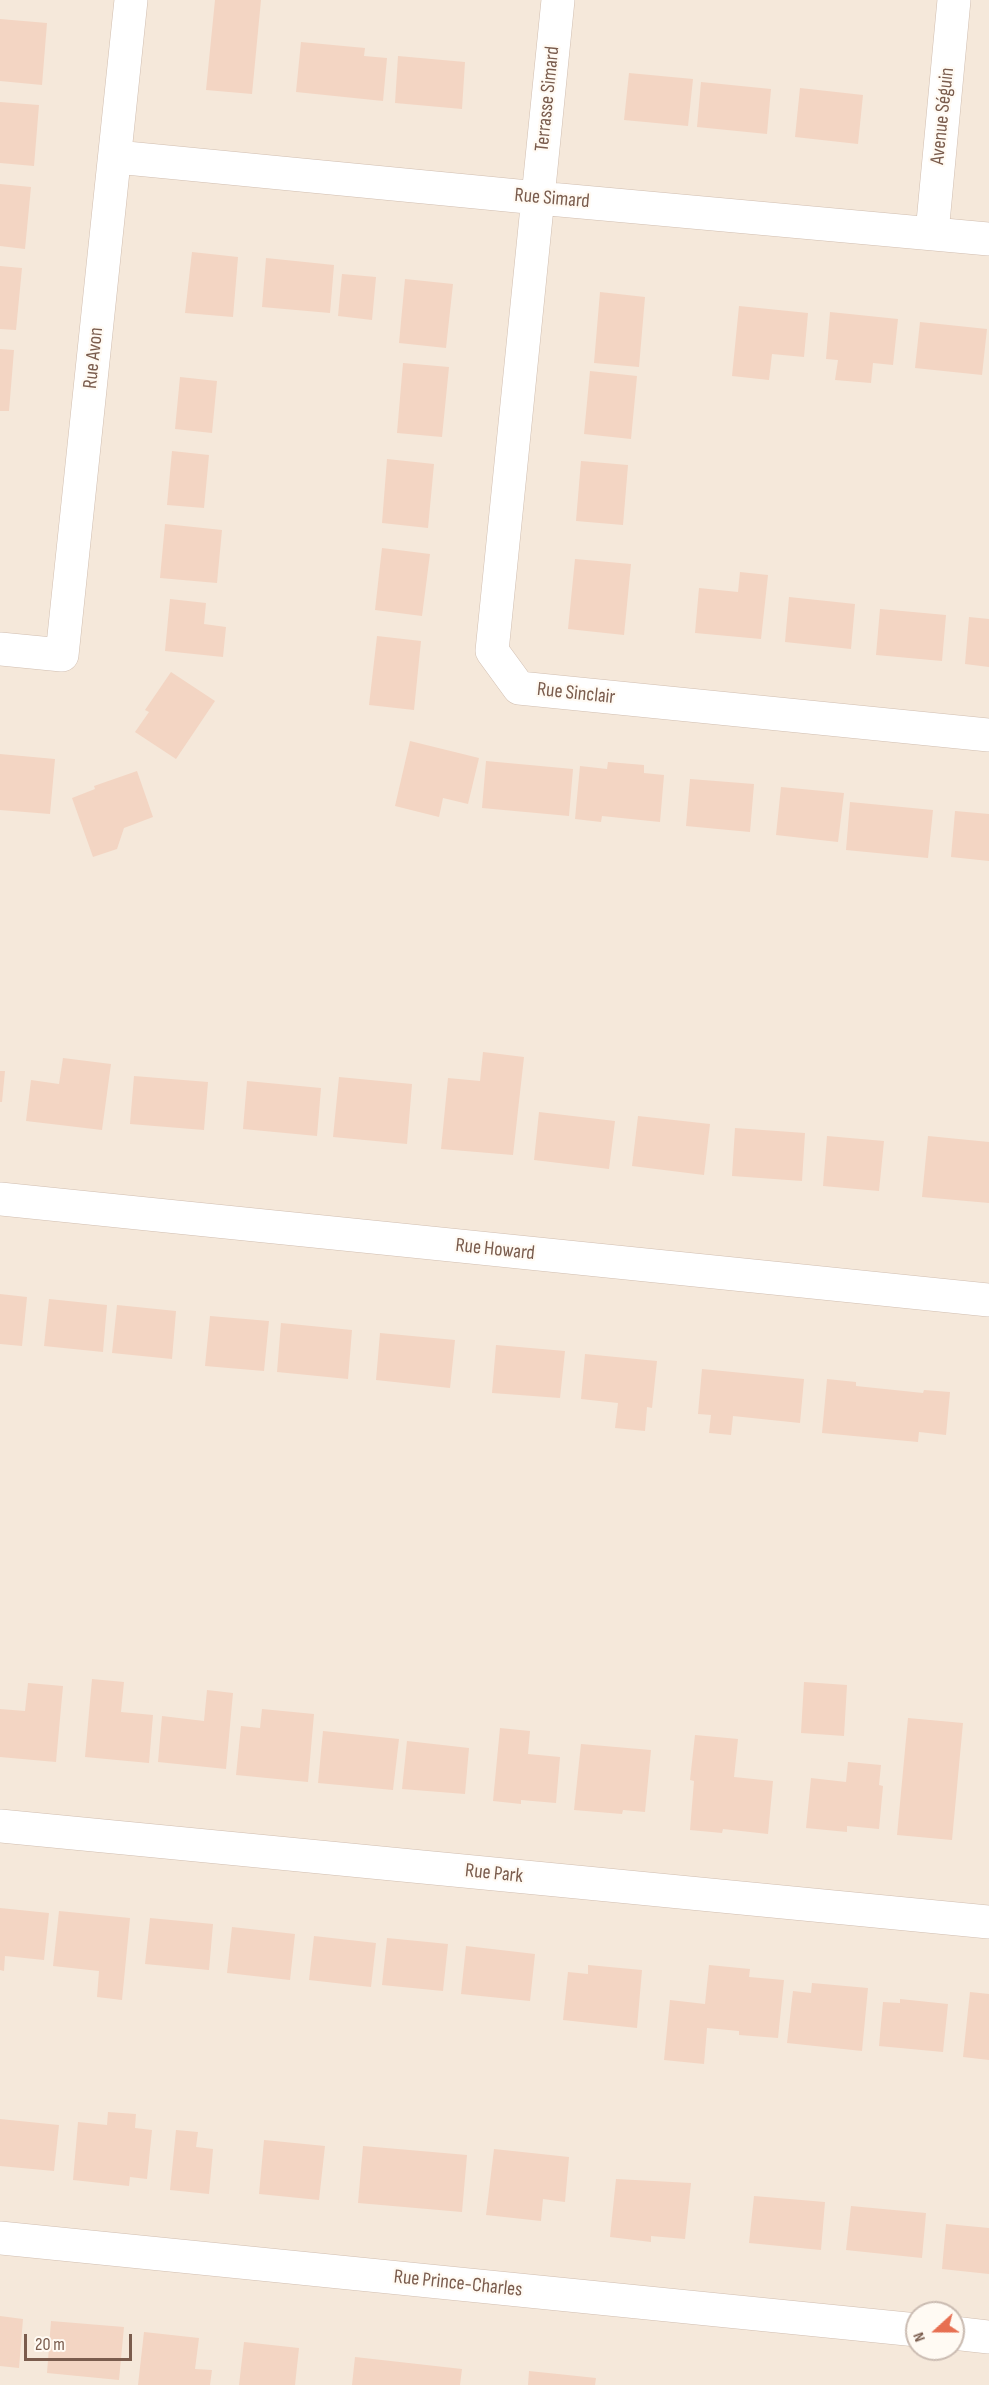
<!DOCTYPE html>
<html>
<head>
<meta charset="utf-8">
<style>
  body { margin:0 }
  #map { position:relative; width:989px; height:2385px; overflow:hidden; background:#fdf6ec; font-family:"Sofia Sans Condensed",sans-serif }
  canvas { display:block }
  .north { position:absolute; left:905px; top:2301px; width:60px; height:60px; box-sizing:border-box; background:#fffaf3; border:2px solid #cabbb1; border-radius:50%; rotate:249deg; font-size:16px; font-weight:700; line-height:24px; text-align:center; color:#7a5c4d }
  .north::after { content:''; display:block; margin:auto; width:21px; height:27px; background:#e76f51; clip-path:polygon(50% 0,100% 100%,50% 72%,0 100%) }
  .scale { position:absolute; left:24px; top:2334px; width:108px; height:27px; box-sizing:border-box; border:3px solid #7a5c4d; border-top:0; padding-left:8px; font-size:18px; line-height:21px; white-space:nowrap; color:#7a5c4d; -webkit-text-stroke:4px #fffaf3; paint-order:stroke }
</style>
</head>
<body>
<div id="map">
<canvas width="989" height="2385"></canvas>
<div class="north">N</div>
<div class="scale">20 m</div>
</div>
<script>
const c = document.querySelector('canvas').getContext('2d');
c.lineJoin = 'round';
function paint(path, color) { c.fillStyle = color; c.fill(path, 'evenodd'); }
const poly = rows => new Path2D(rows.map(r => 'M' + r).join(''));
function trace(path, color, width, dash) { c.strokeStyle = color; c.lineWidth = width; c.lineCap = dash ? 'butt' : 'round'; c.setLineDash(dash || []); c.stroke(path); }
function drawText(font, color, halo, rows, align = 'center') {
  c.font = font + ' "Sofia Sans Condensed",sans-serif'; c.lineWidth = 4.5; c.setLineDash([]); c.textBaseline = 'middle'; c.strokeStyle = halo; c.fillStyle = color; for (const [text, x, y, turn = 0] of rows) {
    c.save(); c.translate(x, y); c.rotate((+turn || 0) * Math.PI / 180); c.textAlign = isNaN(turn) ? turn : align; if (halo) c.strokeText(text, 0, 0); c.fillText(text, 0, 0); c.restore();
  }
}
paint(poly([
  [0,0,989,0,989,2385,0,2385],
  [917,2313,953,2313,953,2349,917,2349]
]), '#f5e8da');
paint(poly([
  [215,0,261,0,252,94,206,90],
  [0,19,47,23,42,85,0,81],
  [301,42,365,48,364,56,387,58,383,101,296,92],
  [398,56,465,62,462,109,395,103],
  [629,73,693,79,688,126,624,120],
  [701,82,771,89,767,134,697,127],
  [800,88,863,95,858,144,795,137],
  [0,102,39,105,34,166,0,163],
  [0,184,31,187,25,249,0,246],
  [192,252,238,257,233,317,185,313],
  [266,258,334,265,330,313,262,307],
  [0,266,22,268,16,330,0,329],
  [342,274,376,277,372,320,338,316],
  [405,279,453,284,446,348,399,343],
  [600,292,645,297,639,367,594,363],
  [739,306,808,313,804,357,772,354,769,380,732,376],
  [830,312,898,319,893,365,873,363,871,383,835,380,838,360,826,359],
  [920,322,987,329,982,375,915,368],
  [0,349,14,350,9,411,0,411],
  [403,363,449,367,442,437,397,433],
  [590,371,637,376,631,439,584,434],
  [180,377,217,381,212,433,175,429],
  [172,451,209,455,204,508,167,505],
  [387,459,434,464,428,528,382,523],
  [581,461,628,465,623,525,576,521],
  [165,524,222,530,217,583,160,578],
  [382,548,430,554,422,616,375,610],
  [575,559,631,564,624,635,568,629],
  [740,572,768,575,761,639,695,633,699,588,738,592],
  [789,597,855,604,851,649,785,642],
  [170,599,206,603,204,624,226,627,223,657,165,651],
  [880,609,946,615,942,661,876,655],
  [969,617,989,619,989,667,965,664],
  [377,636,421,641,414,710,369,705],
  [171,672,215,701,176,759,135,732,149,712,145,710],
  [410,741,479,758,468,804,443,798,439,817,395,806],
  [0,754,55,759,50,814,0,810],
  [486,761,573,769,569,816,482,808],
  [608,762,644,765,644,773,664,775,660,822,602,816,601,822,575,819,580,766,607,769],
  [137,771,153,817,124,828,117,849,93,857,72,798,95,789,94,786],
  [690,779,754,784,750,832,686,826],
  [781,787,844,793,838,842,776,835],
  [850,802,933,810,928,858,846,850],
  [955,811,989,814,989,861,951,857],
  [483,1052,524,1057,513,1155,441,1149,448,1078,480,1081],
  [63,1058,111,1064,102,1130,26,1121,31,1080,59,1084],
  [0,1071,5,1071,2,1102,0,1102],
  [134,1076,208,1082,204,1130,130,1124],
  [339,1077,412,1084,407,1144,333,1137],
  [247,1081,321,1088,317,1136,243,1129],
  [539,1112,615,1121,609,1169,534,1160],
  [638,1116,710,1124,704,1175,632,1166],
  [735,1128,805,1133,802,1181,732,1176],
  [827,1136,884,1141,879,1191,823,1186],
  [928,1136,989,1142,989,1203,922,1197],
  [0,1294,27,1297,22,1346,0,1344],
  [49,1299,107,1305,103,1352,44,1346],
  [117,1305,176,1311,172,1359,112,1353],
  [210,1316,269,1321,264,1371,205,1366],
  [281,1323,352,1330,348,1379,277,1372],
  [380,1333,455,1340,450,1388,376,1380],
  [496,1345,565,1351,560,1398,492,1393],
  [585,1354,657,1361,652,1408,647,1407,645,1431,615,1428,618,1403,581,1399],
  [702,1369,804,1379,800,1423,733,1416,731,1435,709,1433,711,1415,698,1414],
  [827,1379,856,1382,856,1386,923,1393,924,1390,950,1392,946,1435,919,1432,918,1442,822,1433],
  [92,1679,124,1682,121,1712,153,1715,149,1763,85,1757],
  [804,1682,847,1685,844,1736,801,1733],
  [28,1683,63,1686,56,1762,0,1757,0,1709,25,1711],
  [207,1690,233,1693,226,1769,158,1762,162,1716,204,1721],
  [262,1709,314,1714,308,1782,236,1775,241,1726,260,1728],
  [908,1718,963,1723,952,1840,897,1835],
  [500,1728,530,1731,528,1754,560,1757,556,1803,521,1800,521,1804,493,1801],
  [323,1731,399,1739,393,1790,318,1783],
  [695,1735,738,1739,734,1777,773,1781,768,1834,723,1829,722,1833,690,1830,694,1781,690,1780],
  [407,1741,469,1748,465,1794,402,1789],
  [581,1744,651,1750,645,1812,623,1810,622,1814,574,1810],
  [848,1762,881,1765,879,1785,883,1786,879,1829,847,1826,847,1832,806,1828,811,1778,846,1782],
  [0,1908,49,1913,44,1960,5,1956,4,1971,0,1970],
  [59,1911,130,1918,122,2000,97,1997,99,1971,53,1966],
  [150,1918,213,1924,209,1970,145,1964],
  [232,1927,295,1934,290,1980,227,1973],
  [314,1936,376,1943,371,1987,309,1980],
  [387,1938,448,1944,443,1991,382,1985],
  [466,1946,535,1954,530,2001,461,1994],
  [588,1965,642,1970,637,2028,563,2020,568,1972,588,1974],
  [709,1965,750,1969,749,1977,784,1980,778,2038,739,2035,739,2031,707,2028,704,2064,664,2060,670,2000,705,2004],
  [812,1983,868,1988,862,2051,787,2043,793,1991,811,1993],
  [970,1992,989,1994,989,2060,963,2057],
  [900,1999,948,2004,943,2052,879,2046,883,2002,900,2003],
  [108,2112,136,2114,135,2128,152,2130,147,2179,130,2177,129,2186,73,2180,78,2122,107,2125],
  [0,2119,59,2125,54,2171,0,2166],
  [176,2130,198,2132,196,2147,213,2149,209,2194,170,2190],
  [264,2140,325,2146,319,2200,259,2194],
  [363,2146,467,2155,462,2212,358,2203],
  [494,2149,569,2157,565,2202,543,2199,541,2221,486,2215],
  [616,2179,691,2183,685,2239,651,2236,651,2242,610,2237],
  [754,2196,825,2202,821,2250,749,2243],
  [851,2206,926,2213,922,2258,846,2250],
  [946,2224,989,2228,989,2274,942,2269],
  [0,2316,23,2319,19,2368,0,2366],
  [51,2321,124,2327,119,2380,47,2373],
  [144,2332,199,2338,195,2369,212,2370,210,2385,138,2385],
  [244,2342,299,2348,295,2385,239,2385],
  [355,2357,462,2369,460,2385,352,2385],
  [529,2371,596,2378,595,2385,528,2385]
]), '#f3d5c3');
const street = poly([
  [558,0,492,651,519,688,989,735],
  [116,157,538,198,989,239],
  [932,233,954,0],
  [0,649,62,655,131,0],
  [0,1199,989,1300],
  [0,1826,989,1922],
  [0,2238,917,2330],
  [953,2333,989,2337]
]);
trace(street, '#d1beb0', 34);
trace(street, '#fff', 33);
drawText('20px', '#7a5c4d', '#fffaf3', [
  ["Terrasse Simard",548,99,-84],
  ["Avenue Séguin",943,116,-84],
  ["Rue Simard",552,199,5],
  ["Rue Avon",94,358,-84],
  ["Rue Sinclair",576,694,6],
  ["Rue Howard",495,1250,6],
  ["Rue Park",494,1874,6],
  ["Rue Prince-Charles",458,2284,6]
]);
</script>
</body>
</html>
